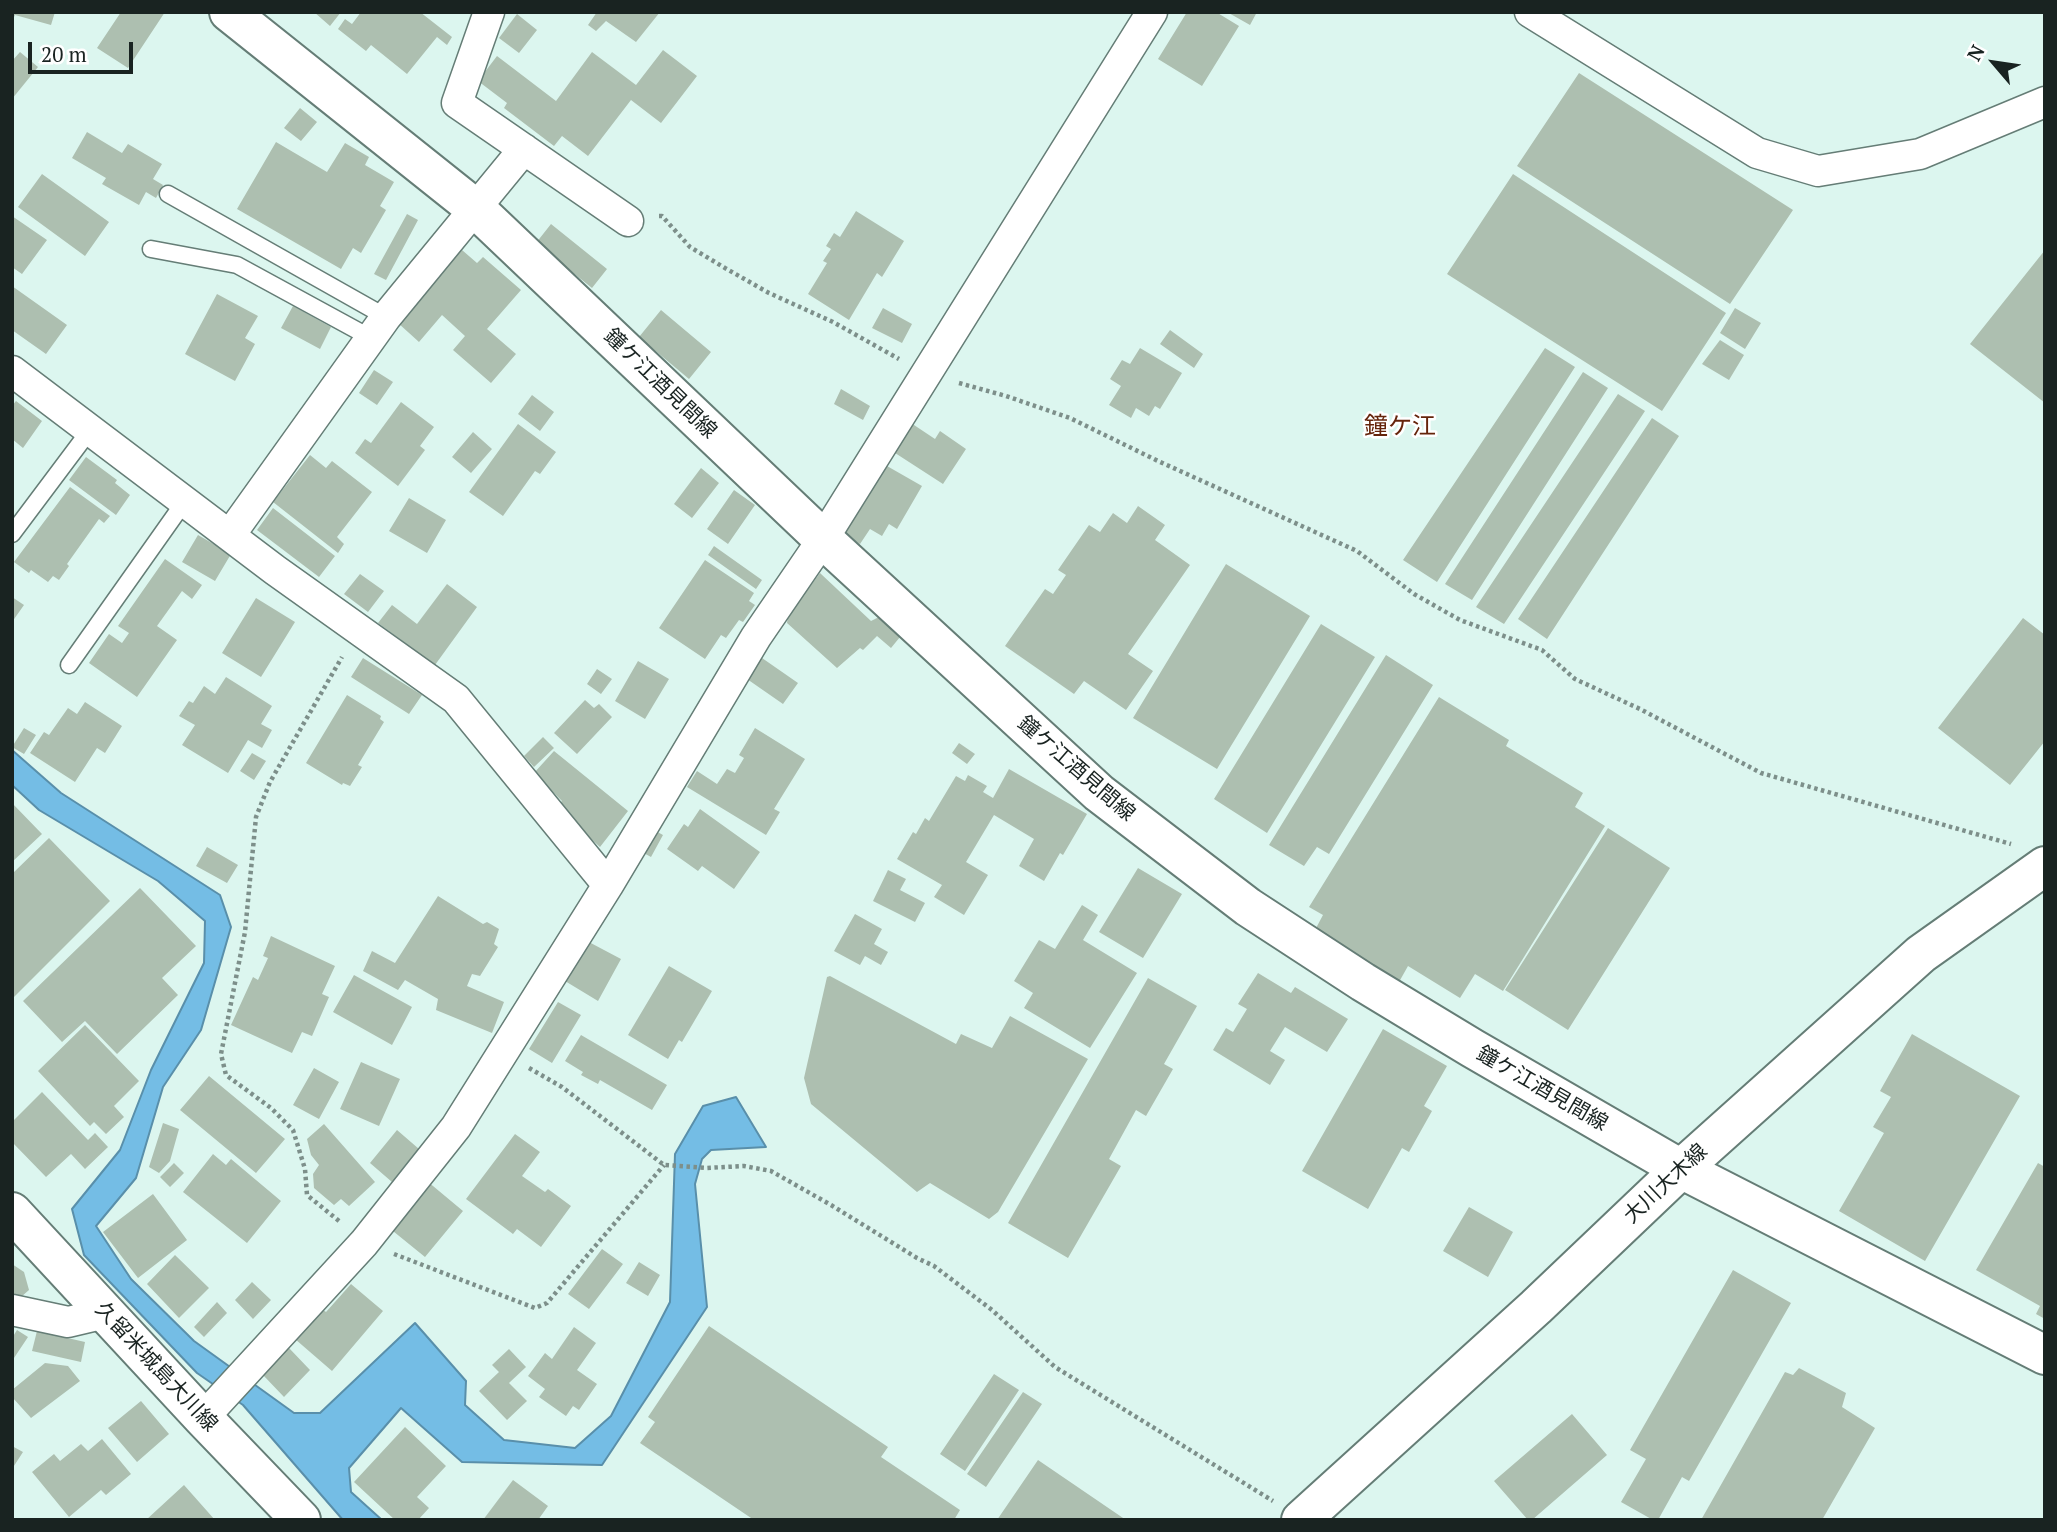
<!DOCTYPE html>
<html>
<head>
<meta charset="utf-8">
<style>
  body { margin:0 }
  #map { position:relative; width:2057px; height:1532px; overflow:hidden; background:#dcf6ef; font-family:"PT Serif",serif }
  canvas { display:block }
  .frame { position:absolute; inset:0; border:14px solid #192321; pointer-events:none }
  .north { position:absolute; left:1959px; top:28px; width:70px; height:70px; -webkit-text-stroke:5px #fff; paint-order:stroke; rotate:299deg; font-size:19px; font-weight:700; line-height:28px; text-align:center; color:#192321 }
  .north::after { content:''; display:block; margin:auto; width:24px; height:32px; background:#192321; clip-path:polygon(50% 0,100% 100%,50% 72%,0 100%) }
  .scale { position:absolute; left:28px; top:42px; width:105px; height:32px; box-sizing:border-box; border:4px solid #192321; border-top:0; padding-left:9px; font-size:21px; line-height:24px; white-space:nowrap; color:#192321; -webkit-text-stroke:5px #fff; paint-order:stroke }
</style>
</head>
<body>
<div id="map">
<canvas width="2057" height="1532"></canvas>
<div class="frame"></div>
<div class="north">N</div>
<div class="scale">20 m</div>
</div>
<script>
const c = document.querySelector('canvas').getContext('2d');
c.lineJoin = 'round';
function paint(path, color) { c.fillStyle = color; c.fill(path, 'evenodd'); }
const poly = rows => new Path2D(rows.map(r => 'M' + r).join(''));
function trace(path, color, width, dash) { c.strokeStyle = color; c.lineWidth = width; c.lineCap = dash ? 'butt' : 'round'; c.setLineDash(dash || []); c.stroke(path); }
function drawText(font, color, halo, rows, align = 'center') {
  c.font = font + ' "PT Serif","Noto Sans JP",serif'; c.lineWidth = 5; c.setLineDash([]); c.textBaseline = 'middle'; c.strokeStyle = halo; c.fillStyle = color; for (const [text, x, y, turn = 0] of rows) {
    c.save(); c.translate(x, y); c.rotate((+turn || 0) * Math.PI / 180); c.textAlign = isNaN(turn) ? turn : align; if (halo) c.strokeText(text, 0, 0); c.fillText(text, 0, 0); c.restore();
  }
}
const water = poly([
  [12,750,61,793,220,895,231,927,201,1030,163,1087,136,1178,96,1226,131,1279,194,1341,294,1413,320,1413,415,1323,466,1381,465,1405,504,1440,575,1448,611,1416,670,1302,675,1154,703,1106,736,1097,766,1147,711,1150,702,1159,695,1184,707,1307,602,1465,462,1462,401,1408,349,1468,351,1492,382,1520,343,1520,243,1405,197,1373,84,1255,72,1209,120,1150,151,1070,204,963,205,921,158,881,39,810,12,785,12,750]
]);
paint(water, '#74bde5');
trace(water, '#598faa', 2);
paint(poly([
  [12,12,55,12,51,25,15,15,12,21],
  [121,12,165,12,128,68,97,48],
  [314,12,341,12,330,26],
  [361,12,420,12,452,37,447,45,437,37,407,74,371,45,366,51,338,29,345,19,352,24],
  [597,12,660,12,636,42,606,21,596,31,588,25],
  [1187,12,1216,12,1239,26,1202,86,1158,59],
  [1227,12,1257,12,1250,25],
  [517,14,537,30,519,53,499,38],
  [663,50,697,76,661,123,631,100,588,156,562,136,554,146,504,108,507,103,478,81,497,56,556,101,592,52,636,85],
  [20,52,38,67,12,99,12,61],
  [1579,73,1793,210,1730,304,1517,166],
  [300,108,317,122,301,141,284,128],
  [87,132,122,153,128,144,162,164,153,179,163,185,156,198,146,192,139,205,102,184,106,178,72,158],
  [276,142,327,172,345,143,369,157,365,165,394,182,380,206,386,210,361,253,353,248,341,269,237,209],
  [42,174,109,222,85,256,18,207],
  [1513,174,1726,313,1662,411,1447,274],
  [856,211,904,241,882,277,877,273,849,320,808,294,827,263,823,261,831,249,826,246,834,233,840,237],
  [407,214,418,220,386,280,374,274],
  [12,216,47,240,22,274,12,267],
  [551,224,607,269,592,288,536,243],
  [462,250,477,263,483,257,521,290,487,329,516,354,491,383,453,350,465,336,442,315,419,342,398,323],
  [2045,250,2045,403,1970,344],
  [12,286,67,325,46,354,12,330],
  [217,294,258,316,245,338,255,344,235,381,185,354],
  [293,306,331,327,320,349,281,328],
  [883,308,912,324,902,343,872,328],
  [1735,308,1761,323,1745,349,1720,333],
  [661,310,711,352,689,379,639,337],
  [1170,330,1203,354,1194,368,1160,344],
  [1720,340,1744,355,1729,380,1702,364],
  [1140,348,1182,373,1160,409,1155,406,1149,416,1136,408,1131,418,1109,405,1121,386,1110,379,1122,360,1130,364],
  [1545,348,1575,367,1437,582,1403,560],
  [374,370,393,382,377,405,359,393],
  [1583,372,1608,388,1472,600,1445,584],
  [841,389,870,406,863,420,834,404],
  [1618,394,1645,411,1504,624,1476,607],
  [532,395,554,412,540,431,518,414],
  [16,401,42,421,23,448,12,439,12,406],
  [401,402,434,427,420,446,425,450,398,486,355,453,365,439,371,443],
  [1652,418,1679,436,1547,639,1518,619],
  [911,423,935,439,940,431,966,449,943,484,892,451],
  [518,424,556,452,540,474,535,471,503,516,469,492],
  [473,432,492,449,471,473,452,457],
  [310,455,326,468,332,461,372,492,337,537,344,544,338,553,273,502],
  [86,457,117,480,115,483,130,495,116,515,69,480],
  [880,462,922,486,897,529,889,524,882,536,870,529,860,544,839,532],
  [701,468,719,483,692,518,674,504],
  [70,487,110,516,104,523,99,519,67,564,69,566,59,580,53,576,48,582,31,570,29,573,14,562],
  [734,490,755,505,728,544,707,529],
  [409,498,446,520,427,553,389,531],
  [1138,506,1165,525,1155,540,1190,565,1128,654,1153,671,1126,710,1084,681,1074,694,1005,646,1045,589,1053,594,1066,575,1058,570,1089,525,1100,532,1113,513,1127,523],
  [273,508,335,556,319,577,257,530],
  [198,535,231,554,215,581,182,562],
  [714,546,762,580,756,589,708,555],
  [165,559,202,585,192,599,182,591,157,626,177,640,137,697,89,663,109,634,122,643,129,633,118,626],
  [705,560,754,593,749,601,755,605,743,622,739,620,726,638,721,635,705,659,659,628],
  [1226,564,1310,616,1217,769,1133,718],
  [820,573,871,621,879,617,900,637,891,648,877,636,863,650,860,648,837,668,787,623,788,616],
  [360,574,384,591,368,612,344,594],
  [447,584,477,607,435,665,378,623,392,605,417,624],
  [12,597,24,605,12,622],
  [256,598,295,622,261,677,222,653],
  [2023,618,2045,635,2045,741,2010,785,1938,728],
  [1321,624,1375,657,1267,833,1214,799],
  [1386,655,1433,685,1329,854,1317,847,1304,866,1269,845],
  [363,658,422,695,409,714,351,677],
  [762,658,798,683,783,704,747,679],
  [638,661,669,679,645,719,615,701],
  [597,669,612,679,601,694,587,684],
  [226,677,272,706,261,724,272,730,262,748,248,740,228,773,182,745,195,725,179,716,189,701,193,703,204,686,215,694],
  [347,695,381,716,380,719,384,722,358,765,362,767,350,786,343,783,342,785,306,763],
  [1439,697,1509,740,1506,746,1583,793,1575,807,1605,826,1503,991,1475,974,1460,998,1408,966,1399,982,1315,930,1323,915,1309,907],
  [585,700,594,708,599,704,612,717,577,754,554,733],
  [85,702,122,726,105,753,97,748,75,782,30,753,44,732,49,735,68,708,77,714],
  [24,728,36,735,24,754,12,747],
  [755,728,805,759,774,809,780,812,766,835,687,787,697,771,717,784,727,769,735,773,744,758,739,755],
  [543,737,554,748,534,767,524,756],
  [959,743,975,754,967,764,952,753],
  [554,751,628,811,600,847,569,819,571,814,559,804,562,801,534,773],
  [252,753,266,761,254,780,240,771],
  [1009,769,1087,814,1063,855,1060,853,1044,881,1019,866,1034,839,994,815,966,862,988,875,964,915,934,897,942,885,897,859,913,832,916,834,925,818,929,821,956,776,965,781,968,775,987,786,983,792,993,798],
  [12,803,42,834,12,862],
  [700,809,760,852,734,889,702,866,698,871,667,849,684,824,688,827],
  [1608,828,1670,868,1568,1030,1505,990],
  [652,829,663,835,651,857,640,851],
  [49,838,110,901,12,999,12,874],
  [207,847,238,865,227,883,196,866],
  [1138,868,1182,894,1143,958,1099,932],
  [888,870,906,879,900,890,925,903,915,922,873,901],
  [140,888,196,946,162,978,178,995,117,1054,85,1021,62,1042,23,1001],
  [438,896,483,924,487,922,499,929,494,944,498,947,480,976,472,974,467,986,504,1002,492,1033,436,1010,438,999,405,980,398,990,363,971,372,951,395,963],
  [1082,905,1098,915,1083,940,1137,973,1090,1048,1024,1008,1033,993,1014,981,1039,940,1055,949],
  [855,914,882,929,874,944,888,952,881,965,865,956,860,965,834,951],
  [271,936,335,966,322,994,329,997,312,1036,302,1032,292,1053,231,1025,253,977,258,980,268,958,263,956],
  [587,941,621,959,598,1001,565,981],
  [669,966,712,991,682,1042,679,1040,668,1059,628,1035],
  [1258,973,1291,993,1295,987,1348,1019,1327,1052,1285,1027,1270,1051,1285,1060,1270,1085,1213,1050,1226,1028,1233,1032,1247,1009,1238,1004],
  [354,975,412,1007,392,1045,333,1012],
  [830,976,956,1044,961,1034,992,1048,1010,1016,1088,1059,998,1212,989,1219,930,1183,917,1192,811,1104,804,1078,827,977],
  [1148,978,1197,1006,1164,1064,1173,1069,1146,1116,1136,1110,1109,1159,1121,1166,1068,1258,1008,1223],
  [558,1002,581,1015,552,1063,529,1049],
  [85,1025,139,1081,114,1106,124,1117,106,1134,94,1122,90,1126,38,1071],
  [1383,1029,1447,1066,1424,1106,1432,1111,1409,1152,1402,1148,1368,1209,1302,1171],
  [1912,1034,2020,1096,1925,1261,1839,1211,1884,1133,1873,1127,1891,1097,1880,1091],
  [581,1035,667,1085,652,1110,600,1080,598,1084,581,1075,583,1072,565,1061],
  [361,1062,400,1079,379,1126,340,1109],
  [314,1068,339,1082,319,1119,293,1105],
  [209,1076,285,1139,256,1173,180,1110],
  [42,1092,88,1140,95,1133,108,1147,85,1169,71,1154,46,1177,12,1142,12,1122],
  [163,1123,179,1129,170,1161,159,1173,149,1167],
  [324,1124,375,1182,349,1206,341,1199,334,1205,314,1188,313,1174,319,1165,311,1155,307,1139],
  [397,1130,419,1149,392,1182,370,1163],
  [515,1134,540,1152,522,1176,545,1192,548,1189,571,1206,541,1247,517,1229,513,1234,466,1199],
  [213,1154,226,1165,231,1159,281,1201,247,1243,183,1192],
  [174,1163,184,1173,170,1187,160,1177],
  [2038,1163,2045,1167,2045,1319,2036,1314,2040,1306,1976,1270],
  [427,1181,463,1211,425,1257,388,1227],
  [153,1194,187,1240,138,1278,103,1232],
  [1469,1207,1513,1232,1488,1277,1443,1251],
  [602,1249,623,1264,589,1309,568,1294],
  [175,1255,209,1288,179,1318,147,1284],
  [639,1262,660,1275,648,1296,626,1283],
  [12,1264,24,1272,29,1290,21,1297,12,1297],
  [1733,1270,1791,1303,1689,1481,1682,1477,1658,1520,1653,1520,1621,1502,1646,1459,1630,1450],
  [252,1282,271,1300,253,1319,235,1300],
  [351,1284,383,1311,332,1371,295,1339,322,1309,326,1312],
  [217,1302,227,1313,204,1337,194,1327],
  [709,1326,888,1447,881,1457,960,1510,954,1520,754,1520,640,1443,655,1422,648,1417],
  [574,1327,596,1343,577,1370,597,1384,579,1410,573,1406,566,1416,539,1397,545,1389,528,1376,545,1353,552,1359],
  [17,1330,28,1337,12,1361,12,1338],
  [37,1331,85,1342,81,1362,32,1351],
  [289,1348,310,1370,284,1397,263,1375],
  [509,1349,526,1367,509,1383,527,1401,507,1420,479,1391,499,1372,492,1365],
  [45,1363,68,1366,80,1381,31,1418,12,1397,12,1390],
  [1799,1368,1846,1393,1842,1407,1875,1428,1822,1520,1701,1520,1785,1372,1793,1375],
  [994,1374,1019,1390,965,1471,940,1454],
  [1023,1392,1042,1404,986,1487,967,1474],
  [141,1401,169,1434,137,1462,108,1428],
  [1572,1414,1607,1455,1532,1520,1528,1520,1494,1481],
  [405,1427,446,1466,417,1497,429,1508,418,1520,395,1520,354,1482],
  [102,1439,131,1474,106,1495,101,1490,69,1517,32,1472,54,1454,60,1461,81,1444,88,1451],
  [12,1446,23,1452,12,1469],
  [1038,1460,1126,1520,997,1520],
  [513,1480,548,1506,538,1520,483,1520],
  [184,1485,215,1520,146,1520]
]), '#adbfb0');
const lane = poly([
  [168,194,386,317],
  [151,249,237,265,371,338],
  [12,534,90,430],
  [69,665,185,501]
]);
const street = poly([
  [489,12,457,103,628,221],
  [1530,12,1757,153,1818,171,1920,154,2045,102],
  [12,371,275,570,456,699,608,885],
  [230,535,386,317,524,149],
  [12,1310,68,1322,106,1313],
  [203,1418,364,1243,456,1127,608,885,756,637,823,539,1152,12]
]);
const secondary = poly([
  [229,12,476,209,823,539,1099,793,1248,907,1363,982,1472,1048,1681,1169,2045,1355]
]);
const primary = poly([
  [12,1212,203,1418,301,1520],
  [1301,1520,1536,1307,1681,1169,1921,954,2045,866]
]);
trace(lane, '#657d76', 19);
trace(street, '#657d76', 33);
trace(secondary, '#657d76', 42);
trace(primary, '#657d76', 42);
trace(poly([
  [659,216,662,216,690,247,725,268,769,293,833,322,899,359],
  [959,383,1006,396,1070,418,1158,461,1357,551,1414,594,1460,620,1542,650,1575,679,1640,709,1761,773,2011,844],
  [529,1068,562,1087,664,1165,706,1168,744,1166,771,1171,831,1205,917,1258,934,1266,992,1310,1055,1367,1273,1501],
  [339,1221,307,1195,305,1169,293,1130,271,1108,226,1075,221,1054,245,932,256,817,270,782,342,657],
  [394,1254,535,1308,547,1303,664,1165]
]), '#7d8f8a', 4.5, [3.5, 3.5]);
trace(lane, '#fff', 16);
trace(street, '#fff', 30);
trace(secondary, '#fff', 38);
trace(primary, '#fff', 38);
drawText('21px', '#192321', '#fff', [
  ["鐘ケ江酒見間線",660,384,44],
  ["鐘ケ江酒見間線",1076,769,41],
  ["鐘ケ江酒見間線",1542,1089,30],
  ["大川大木線",1666,1184,-43],
  ["久留米城島大川線",156,1367,47]
]);
drawText('24px', '#65240b', '#fff', [
  ["鐘ケ江",1400,427]
]);
</script>
</body>
</html>
